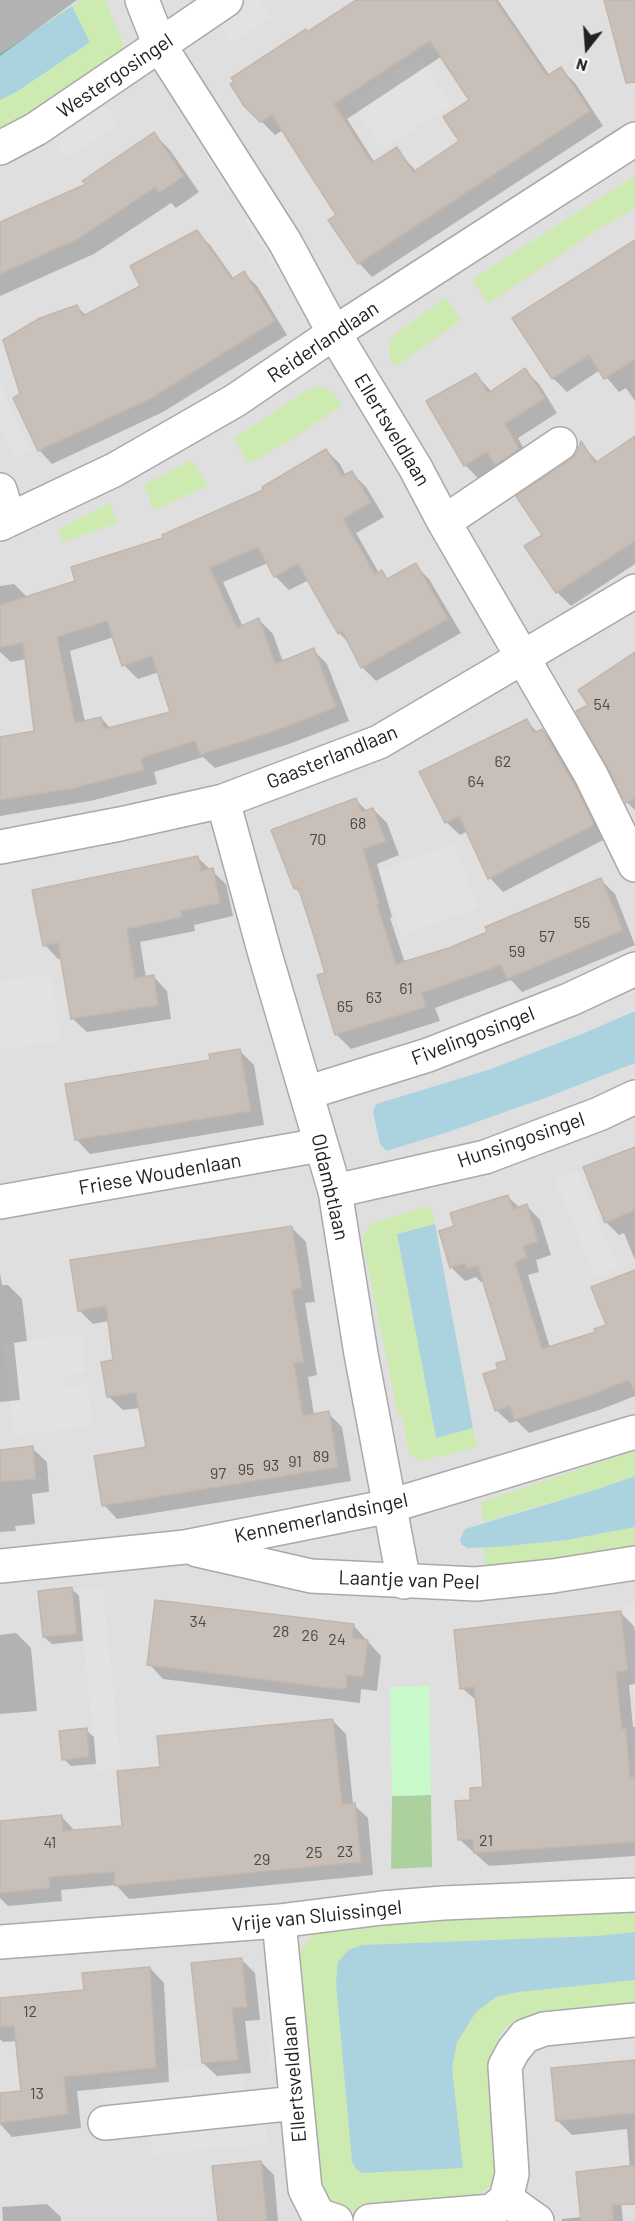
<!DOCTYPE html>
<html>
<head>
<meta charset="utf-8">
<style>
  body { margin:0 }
  #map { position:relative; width:635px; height:2221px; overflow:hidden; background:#f2efe9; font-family:Barlow,sans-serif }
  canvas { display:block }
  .north { position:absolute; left:557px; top:18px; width:60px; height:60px; -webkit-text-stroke:4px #fff; paint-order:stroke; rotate:197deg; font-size:16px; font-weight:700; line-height:24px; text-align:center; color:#222 }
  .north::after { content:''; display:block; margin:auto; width:21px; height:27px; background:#222; clip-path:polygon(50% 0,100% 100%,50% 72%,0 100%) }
</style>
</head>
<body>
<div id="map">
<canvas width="635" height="2221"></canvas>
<div class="north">N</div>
</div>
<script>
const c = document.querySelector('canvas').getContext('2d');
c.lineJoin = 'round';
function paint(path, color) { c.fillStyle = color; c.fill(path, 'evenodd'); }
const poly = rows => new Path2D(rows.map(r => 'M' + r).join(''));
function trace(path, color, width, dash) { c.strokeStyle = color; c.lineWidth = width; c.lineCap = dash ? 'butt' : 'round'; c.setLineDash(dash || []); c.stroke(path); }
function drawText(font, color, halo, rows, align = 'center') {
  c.font = font + ' Barlow,sans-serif'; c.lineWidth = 4.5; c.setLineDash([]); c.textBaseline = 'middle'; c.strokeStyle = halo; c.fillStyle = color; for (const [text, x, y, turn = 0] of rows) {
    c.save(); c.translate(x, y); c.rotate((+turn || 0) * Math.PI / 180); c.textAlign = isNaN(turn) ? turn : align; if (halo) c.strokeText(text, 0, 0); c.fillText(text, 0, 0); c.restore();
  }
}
paint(poly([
  [0,0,635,0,635,2221,0,2221]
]), '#e0dfdf');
paint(poly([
  [82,0,105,0,124,46,92,78,0,133,0,100,18,91,90,42,72,6],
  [635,176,635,208,589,235,488,304,472,279],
  [446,298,461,320,395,367,389,356,389,343,396,333],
  [318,386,331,390,342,405,294,438,248,464,234,438,302,393],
  [192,460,208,486,154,510,144,485],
  [110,503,118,523,63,542,58,529],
  [430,1206,435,1224,397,1234,436,1438,473,1428,477,1447,420,1461,409,1454,402,1415,398,1415,362,1238,371,1223],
  [635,1450,635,1476,598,1489,483,1522,481,1502],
  [635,1527,635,1550,485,1570,484,1548,567,1540],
  [635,1909,635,1932,597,1936,362,1945,348,1950,338,1962,336,1983,352,2161,356,2169,463,2168,452,2067,457,2042,476,2012,496,1997,519,1992,635,1980,635,2006,516,2019,503,2030,494,2046,491,2062,498,2139,495,2183,475,2197,345,2212,334,2207,321,2193,299,1957,303,1946,318,1929]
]), '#cdebb0');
paint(poly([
  [431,1795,432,1867,391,1869,392,1796]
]), '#add19e');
paint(poly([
  [429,1686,431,1795,392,1796,390,1687]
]), '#c8facc');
paint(poly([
  [254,0,260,0,271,17,231,44,218,24],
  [419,56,451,105,383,149,351,102],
  [106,105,119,124,65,159,52,139],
  [183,105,234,187,228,191,176,109],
  [252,215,301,293,294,298,244,220],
  [0,382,30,450,14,457,0,428],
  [454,843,478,907,402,936,378,871],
  [52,974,60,1042,0,1049,0,980],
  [578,1171,618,1268,595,1277,555,1180],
  [82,1334,86,1373,64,1376,66,1387,88,1385,92,1427,13,1435,3,1342],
  [103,1587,121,1768,96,1770,79,1589],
  [635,1603,635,1706,622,1604],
  [266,1989,275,1989,281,2069,271,2069],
  [243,2065,246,2091,261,2090,267,2144,152,2154,148,2111,105,2115,101,2078]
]), '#e2e2e2');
paint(poly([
  [72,6,90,42,18,91,0,100,0,54],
  [635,1011,635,1063,545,1098,445,1133,386,1151,380,1144,373,1112,376,1104,491,1069,582,1034],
  [435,1224,473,1428,436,1438,397,1234],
  [635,1476,635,1527,567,1540,495,1547,467,1548,461,1544,460,1539,465,1529,598,1489],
  [635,1932,635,1980,519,1992,496,1997,476,2012,457,2042,452,2067,463,2168,362,2173,356,2169,352,2162,336,1983,338,1962,348,1950,362,1945,597,1936]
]), '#aad3df');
paint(poly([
  [0,0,77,0,0,56],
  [359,0,498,0,550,76,561,69,575,83,603,126,372,277,359,263,338,215,283,130,275,135,245,105,308,33],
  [442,56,472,100,462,142,416,171,396,149,375,163,347,119],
  [154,134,170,150,199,192,176,208,171,203,94,254,0,296,0,224,89,185],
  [196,232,210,245,234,279,244,273,257,286,287,335,163,412,52,464,39,450,22,395,77,307,87,316,142,287],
  [635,242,635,401,626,388,619,392,600,370,567,392,553,378],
  [525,370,539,384,557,413,518,438,532,463,479,479,465,465,476,375,492,392],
  [635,438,635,564,571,606,557,592,544,536,571,461,578,454,581,444,598,462],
  [326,450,340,464,346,476,352,473,366,487,384,517,356,533,379,573,381,572,389,580,415,565,429,579,461,633,376,681,362,667,351,645,339,633,309,580,289,590,275,576,268,563,223,582,243,627,259,620,273,634,283,662,313,650,327,664,349,721,289,744,215,768,203,757,154,772,157,784,90,801,0,816,0,738,36,732,26,659,11,662,0,652,0,586,14,584,28,598,77,582,266,491],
  [114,637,124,665,138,679,159,672,172,713,111,729,101,718,85,722,70,651],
  [635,655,635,810,627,802,590,706],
  [527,721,538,733,542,730,556,744,588,799,605,839,503,892,490,878,468,831,460,835,446,822],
  [356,800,368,812,373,809,387,823,399,855,377,864,392,917,390,918,405,963,450,949,601,880,615,894,635,945,522,992,511,980,435,1008,440,1021,351,1049,337,1035,319,976,327,974,303,896,295,888],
  [197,857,226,884,233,916,194,925,195,931,140,942,146,978,154,977,167,991,171,1019,87,1032,73,1019,63,958,58,959,45,945],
  [240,1051,254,1065,264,1125,90,1154,76,1139],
  [635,1148,635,1260,624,1233,619,1235,606,1222],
  [508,1197,520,1208,527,1206,540,1220,551,1255,536,1260,539,1272,528,1275,550,1348,597,1333,608,1326,635,1272,635,1396,602,1409,529,1433,517,1421,510,1423,496,1410,500,1370,509,1361,484,1281,481,1282,476,1277,465,1281,451,1267,456,1227],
  [292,1228,306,1242,315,1302,305,1303,317,1375,308,1377,314,1415,328,1413,342,1427,351,1481,117,1519,104,1505,148,1448,140,1408,123,1410,109,1397,115,1362,109,1321,93,1324,79,1310],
  [0,1273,2,1285,8,1285,22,1299,27,1341,14,1343,20,1400,0,1402],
  [32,1448,47,1462,49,1492,32,1494,35,1524,15,1526,16,1531,0,1532,0,1451],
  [72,1589,79,1596,83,1641,52,1644,44,1637],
  [621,1613,634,1626,635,1632,635,1684,629,1685,633,1727,635,1727,635,1856,489,1866,459,1839,472,1802,485,1788,477,1701,462,1688],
  [353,1625,381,1656,377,1691,361,1689,360,1703,163,1679,149,1664],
  [16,1633,31,1648,37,1711,0,1714,0,1635],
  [333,1721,346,1734,353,1804,368,1818,373,1875,129,1899,116,1885,61,1890,62,1901,8,1906,0,1898,0,1822,61,1816,75,1831,124,1827,162,1768],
  [86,1730,94,1737,96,1764,71,1766,64,1759],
  [241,1959,255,1973,260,2020,245,2021,251,2073,217,2076,203,2063],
  [150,1968,164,1983,169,2082,77,2091,81,2128,12,2137,0,2124,0,2095,22,2093,17,2041,3,2042,0,2039,0,2000,86,1992],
  [635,2061,635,2175,630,2170,627,2129,572,2135,558,2121],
  [261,2162,274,2175,278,2221,219,2221],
  [619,2181,623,2221,562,2221,562,2219,582,2217],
  [47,2204,61,2217,61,2221,3,2221,2,2207]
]), '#0003');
const building = poly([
  [356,0,495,0,547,76,561,67,590,111,358,264,328,220,336,215,272,115,260,122,244,106,230,84,234,82,231,78,306,29,307,32,356,0],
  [430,41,469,100,443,117,459,141,413,172,397,147,372,163,334,104,430,41],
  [604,0,635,0,635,82,626,83,604,0],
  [154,132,184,176,159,193,155,187,78,239,0,274,0,222,86,184,82,181,154,132],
  [197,230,232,279,244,271,275,321,150,399,38,451,13,398,20,394,3,340,40,318,77,305,83,316,140,286,130,266,197,230],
  [635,240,635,359,604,379,589,355,552,379,512,318,635,240],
  [525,368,545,398,505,424,519,449,495,465,487,452,464,466,426,401,476,373,488,393,525,368],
  [635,436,635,541,556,593,524,546,542,535,516,496,570,460,577,453,581,441,595,463,635,436],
  [326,449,342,476,352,471,371,502,343,519,375,574,382,570,387,579,416,563,448,619,361,668,342,631,338,634,298,564,274,577,258,547,210,568,237,628,259,618,275,664,314,648,336,707,275,731,200,755,195,741,141,758,144,770,75,788,0,800,0,737,34,731,23,643,0,647,0,605,75,581,71,567,163,538,162,535,263,490,262,487,326,449],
  [107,621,122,666,152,656,170,712,104,729,101,717,75,723,57,637,107,621],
  [635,652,635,798,626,803,607,766,576,711,588,705,578,690,635,652],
  [527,719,534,733,542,729,574,784,594,823,592,826,488,879,459,816,445,823,419,772,527,719],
  [356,798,362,812,373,808,386,841,363,849,379,903,377,904,396,964,449,948,487,932,485,927,601,878,623,930,507,979,501,965,422,993,426,1007,335,1035,317,975,325,973,312,930,298,887,294,889,271,830,356,798],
  [198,856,201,871,213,868,220,903,181,911,182,917,127,929,135,978,154,975,158,1005,71,1019,58,943,43,946,32,890,198,856],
  [240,1049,251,1111,75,1140,65,1084,210,1060,209,1054,240,1049],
  [635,1147,635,1210,605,1223,583,1167,635,1147],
  [508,1195,513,1209,527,1204,538,1242,523,1246,527,1258,515,1262,542,1349,595,1332,594,1329,606,1325,591,1287,635,1270,635,1393,629,1380,588,1396,514,1420,510,1406,495,1411,483,1374,498,1369,496,1363,507,1360,478,1266,466,1269,465,1263,450,1268,439,1231,454,1226,450,1213,508,1195],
  [292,1226,302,1288,292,1290,304,1362,294,1363,303,1416,329,1411,338,1467,102,1506,94,1456,146,1447,136,1393,107,1397,101,1362,113,1360,106,1306,78,1311,70,1260,292,1226],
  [33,1446,36,1479,0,1482,0,1450,33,1446],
  [72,1587,77,1634,43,1637,38,1591,72,1587],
  [155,1600,354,1624,352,1638,368,1640,363,1677,347,1675,346,1689,330,1688,147,1665,155,1600],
  [621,1611,628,1670,616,1672,622,1729,626,1728,630,1777,635,1777,635,1842,474,1853,473,1839,458,1840,455,1801,470,1800,470,1788,483,1787,480,1745,474,1687,460,1689,454,1630,621,1611],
  [333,1719,342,1804,355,1803,361,1862,115,1886,114,1872,49,1877,50,1888,0,1893,0,1821,62,1815,63,1831,122,1826,117,1771,160,1767,157,1736,333,1719],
  [87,1728,89,1757,62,1760,59,1731,87,1728],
  [242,1958,247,2007,232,2008,238,2060,202,2063,191,1963,242,1958],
  [150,1967,156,2068,64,2077,68,2114,0,2123,0,2093,21,2091,14,2026,0,2027,0,1998,84,1990,82,1973,150,1967],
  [635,2060,635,2113,556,2121,551,2068,635,2060],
  [261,2161,267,2221,218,2221,212,2166,261,2161],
  [635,2165,635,2204,612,2205,614,2221,581,2221,576,2172,635,2165]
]);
paint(building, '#c7bfb8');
trace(building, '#c4b6ab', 1.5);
const minor = poly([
  [142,0,160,46,285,242,334,333,415,467,444,522,591,775,635,865],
  [0,148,36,129,226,0],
  [0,490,9,520],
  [444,522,560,444],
  [0,524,114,470,236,400,334,333,635,139],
  [223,801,265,954,335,1191,361,1354,404,1582],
  [0,847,120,824,223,801,379,742,635,591],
  [306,1093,428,1055,571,999,635,969],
  [335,1191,485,1157,599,1114,635,1097],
  [0,1202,320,1145],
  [197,1550,311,1576,476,1584,553,1576,635,1563],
  [0,1566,185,1547,390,1506,635,1432],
  [279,1921,305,2189,318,2215,336,2221],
  [0,1942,279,1921,382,1908,443,1903,635,1895],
  [105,2123,296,2103],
  [506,2199,537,2221],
  [370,2221,492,2211,506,2199,512,2174,505,2066,513,2051,525,2036,544,2029,635,2020]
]);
trace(minor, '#a9a9a9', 36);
trace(minor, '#fff', 33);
drawText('16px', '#4b4948', null, [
  ["54",602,705],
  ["62",503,762],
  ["64",476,782],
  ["68",358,824],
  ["70",318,840],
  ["55",582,923],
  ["57",547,937],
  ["59",517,952],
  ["61",406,989],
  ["63",374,998],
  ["65",345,1007],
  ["89",321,1457],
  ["91",295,1462],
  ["93",271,1466],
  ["95",246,1470],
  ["97",218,1474],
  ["34",198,1622],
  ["28",281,1632],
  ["26",310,1636],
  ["24",337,1640],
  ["21",486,1841],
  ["41",50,1843],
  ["23",345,1852],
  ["25",314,1853],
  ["29",262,1860],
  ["12",30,2012],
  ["13",37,2094]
]);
drawText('20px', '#222', '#fff', [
  ["Westergosingel",115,76,-34],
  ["Reiderlandlaan",323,342,-34],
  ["Ellertsveldlaan",392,430,59],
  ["Gaasterlandlaan",332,757,-22],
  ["Fivelingosingel",473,1036,-21],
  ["Hunsingosingel",521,1140,-19],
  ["Friese Woudenlaan",160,1174,-10],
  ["Oldambtlaan",330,1187,77],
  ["Kennemerlandsingel",321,1518,-12],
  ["Laantje van Peel",409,1580,2],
  ["Vrije van Sluissingel",317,1916,-6],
  ["Ellertsveldlaan",294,2079,-95]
]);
</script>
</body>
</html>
